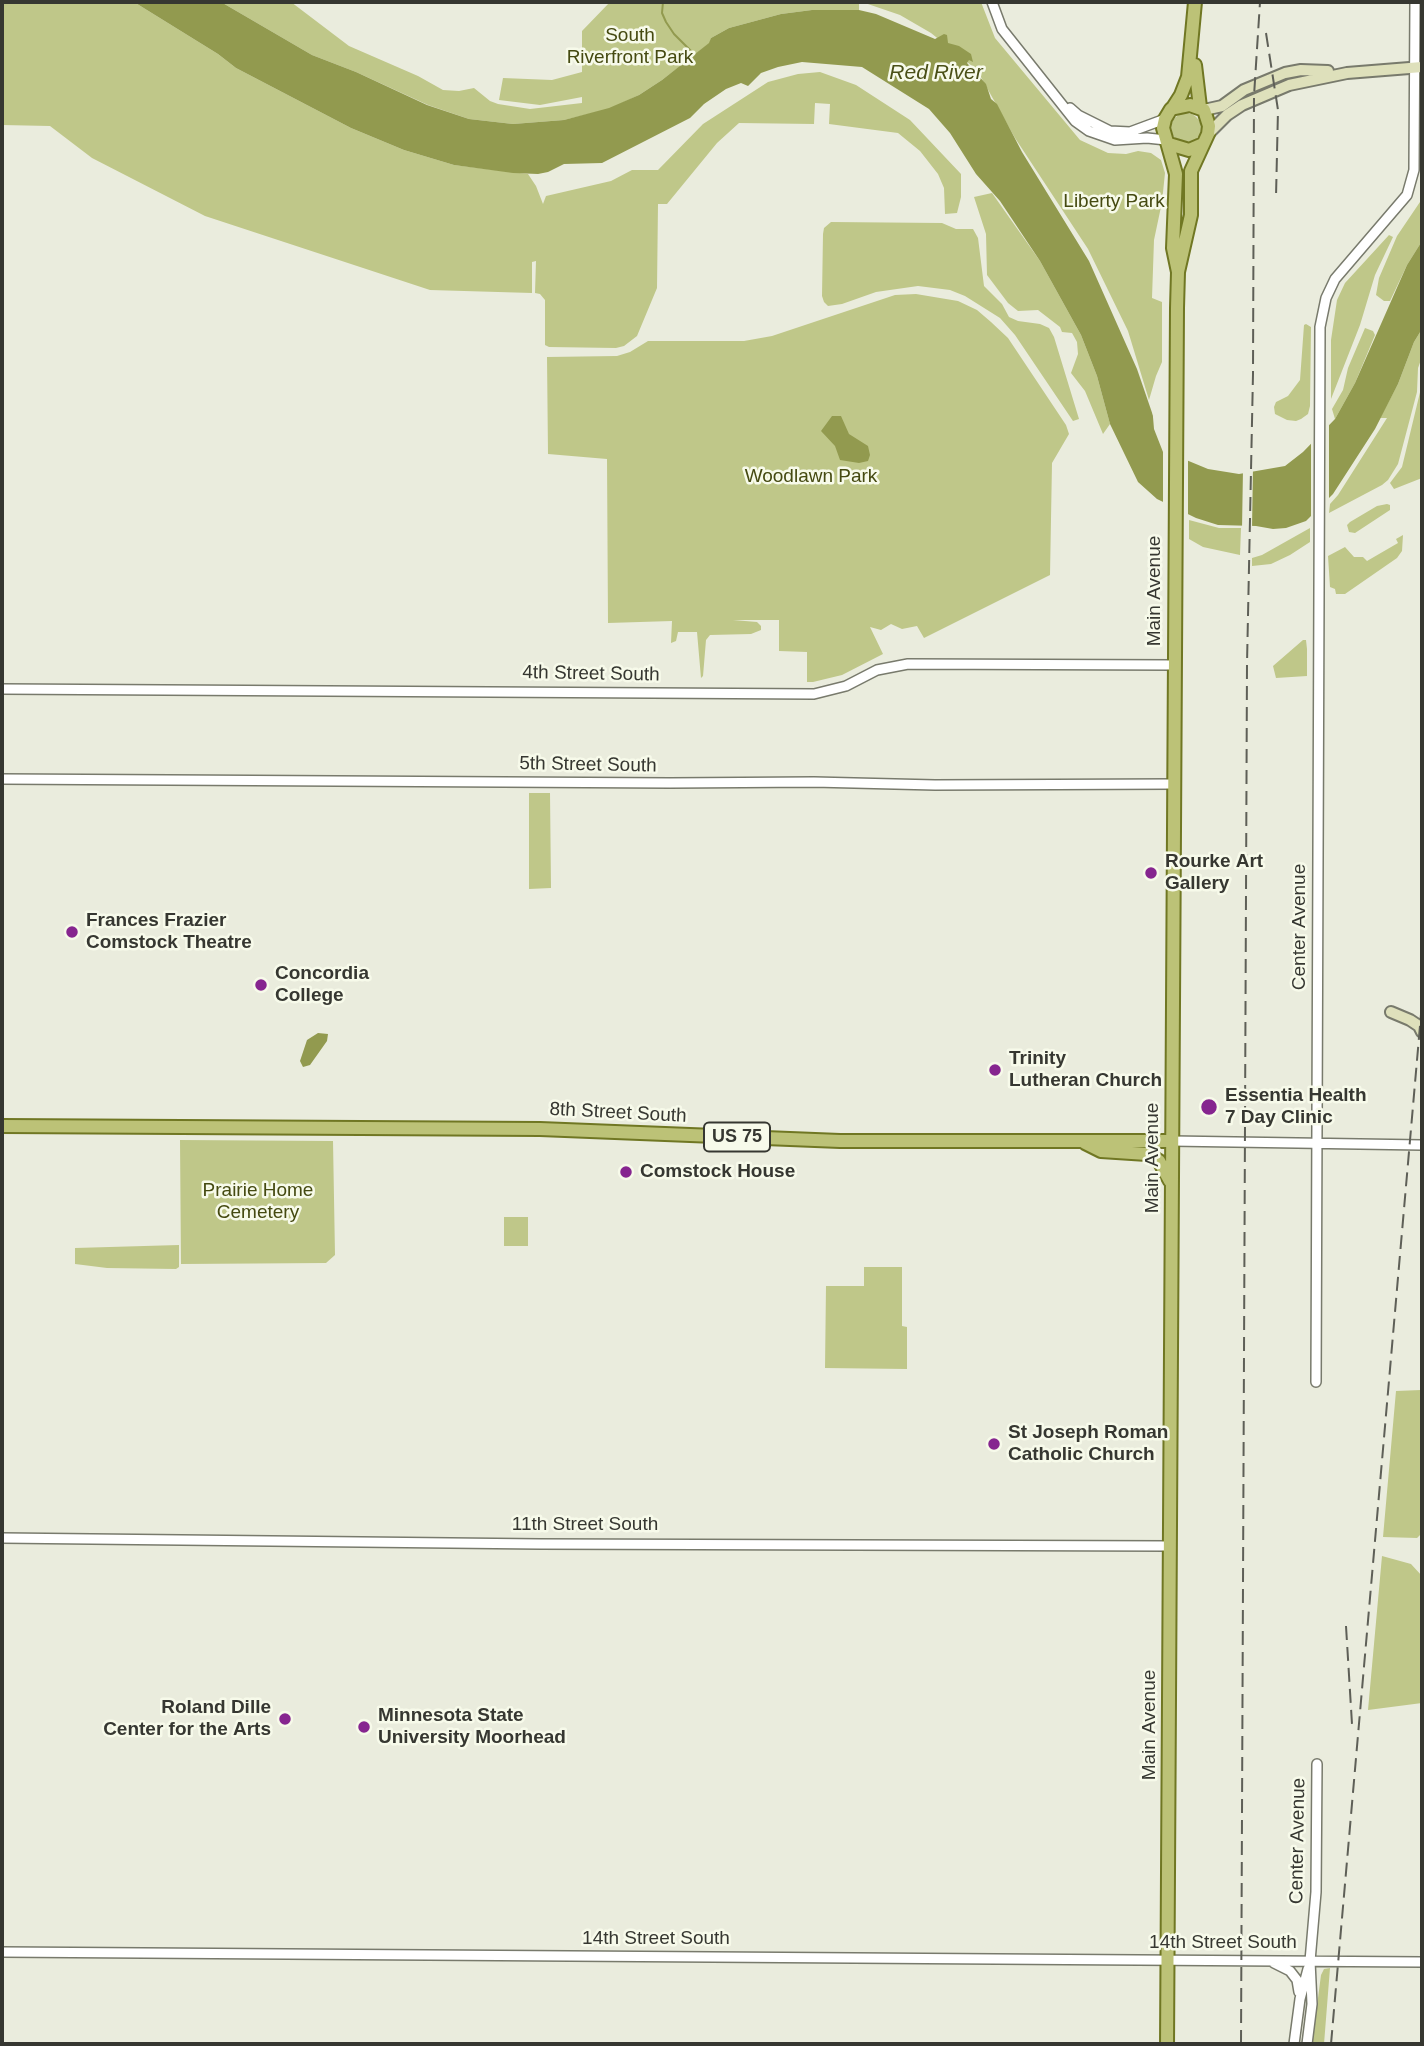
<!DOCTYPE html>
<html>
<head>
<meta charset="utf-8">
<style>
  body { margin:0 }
  #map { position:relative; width:1424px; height:2046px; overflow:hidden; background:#eaecdd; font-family:Arial,sans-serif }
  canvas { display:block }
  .frame { position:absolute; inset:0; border:4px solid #363731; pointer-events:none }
</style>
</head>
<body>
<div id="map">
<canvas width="1424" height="2046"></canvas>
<div class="frame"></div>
</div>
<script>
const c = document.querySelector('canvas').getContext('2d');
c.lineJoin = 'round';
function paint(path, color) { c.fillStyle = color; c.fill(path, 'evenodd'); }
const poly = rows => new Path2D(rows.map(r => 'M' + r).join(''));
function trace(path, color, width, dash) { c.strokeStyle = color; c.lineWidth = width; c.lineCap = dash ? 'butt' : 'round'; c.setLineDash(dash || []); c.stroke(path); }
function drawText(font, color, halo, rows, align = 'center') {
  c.font = font + ' Arial,sans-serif'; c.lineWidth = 5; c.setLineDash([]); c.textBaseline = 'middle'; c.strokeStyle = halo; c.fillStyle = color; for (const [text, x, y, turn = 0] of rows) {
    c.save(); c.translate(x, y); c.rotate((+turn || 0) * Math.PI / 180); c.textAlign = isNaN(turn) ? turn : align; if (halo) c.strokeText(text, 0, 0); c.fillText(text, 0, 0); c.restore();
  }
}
paint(poly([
  [2,2,134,2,218,54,236,68,351,128,404,150,454,165,528,174,536,186,543,204,546,196,611,181,632,170,658,170,703,124,768,82,798,74,820,72,856,85,910,120,961,174,961,197,957,213,945,214,944,188,938,174,920,151,898,133,829,124,830,104,815,103,814,124,739,123,717,143,667,204,658,204,657,288,637,336,624,346,616,348,549,347,545,345,545,300,540,294,535,293,536,261,532,262,532,293,430,290,205,216,92,158,50,126,2,125],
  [221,2,291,2,349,46,418,76,443,90,459,91,474,88,490,101,498,104,530,109,582,103,582,97,540,105,499,100,503,78,552,80,582,72,582,31,610,2,859,2,859,10,812,10,781,14,729,28,711,38,710,43,662,80,639,95,609,109,564,120,513,124,469,119,428,105,356,72,312,55],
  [862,2,981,2,995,38,1080,140,1108,153,1126,154,1138,151,1151,153,1161,160,1165,173,1162,202,1154,240,1152,298,1162,302,1162,362,1156,376,1149,400,1128,331,1088,249,1015,138,977,70,931,33,900,15],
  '1171 128a15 15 0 1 1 30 0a15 15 0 1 1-30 0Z',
  [992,193,1040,261,1081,335,1097,376,1110,424,1103,434,1085,391,1071,373,1078,354,1077,342,1072,333,1062,332,1060,327,1038,310,1018,311,1008,303,987,275,986,234,974,197],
  [1422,199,1422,241,1407,265,1390,301,1384,301,1376,295,1379,278,1397,236],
  [831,222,942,223,956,229,973,229,978,238,984,286,1002,304,1009,317,1018,321,1040,324,1049,328,1054,337,1079,419,1073,421,1015,335,1000,318,965,296,950,290,918,286,876,292,842,304,828,306,824,302,822,296,823,234,824,228],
  [1389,235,1393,237,1375,275,1360,325,1331,399,1331,340,1337,300,1345,283],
  [916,294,958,301,977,310,991,322,1008,338,1066,425,1069,434,1052,463,1050,575,924,638,917,626,902,629,891,624,881,630,870,627,883,654,842,675,813,682,807,682,807,652,779,651,779,620,733,620,757,622,761,626,761,630,751,634,710,635,706,640,703,676,701,678,697,632,678,632,676,641,671,643,672,621,608,623,607,459,548,454,547,357,617,356,630,352,648,341,744,341,772,336,895,295],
  [1306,324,1311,327,1310,406,1308,414,1301,419,1296,421,1287,420,1275,414,1274,407,1276,402,1288,396,1300,380,1304,325],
  [1365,328,1373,331,1375,335,1355,383,1335,419,1332,409,1343,390,1348,368],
  [1422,329,1422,357,1418,368,1417,392,1398,464,1388,480,1382,485,1329,513,1330,504,1338,495,1387,418,1380,418,1398,384,1414,342],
  [1422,384,1422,478,1394,489,1390,483,1402,467],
  [1387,504,1390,505,1390,510,1355,533,1349,532,1347,525,1350,522,1377,506],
  [1189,520,1219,528,1241,528,1240,555,1203,547,1189,539],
  [1310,528,1310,542,1290,555,1271,564,1252,566,1252,558,1262,555],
  [1403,535,1402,551,1397,558,1345,594,1336,594,1335,589,1330,587,1328,556,1345,547,1354,557,1363,557,1367,561,1398,543,1396,539],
  [1303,640,1306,640,1307,649,1307,676,1276,678,1273,666],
  [529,793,550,793,551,888,529,889],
  [180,1140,333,1141,335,1255,326,1263,181,1264],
  [504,1217,528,1217,528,1246,504,1246],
  [179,1245,179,1267,176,1269,107,1268,75,1264,75,1248],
  [864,1267,902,1267,902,1326,907,1327,907,1369,825,1368,826,1286,864,1286],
  [1421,1390,1422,1533,1417,1538,1383,1537,1396,1391],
  [1382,1556,1411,1564,1422,1576,1422,1703,1368,1710],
  [1330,1968,1324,2044,1312,2044,1321,1975,1324,1969]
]), '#bfc789');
paint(poly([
  [134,2,221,2,312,55,356,72,427,105,469,119,513,124,564,120,609,108,639,95,662,80,709,43,711,38,729,28,781,14,812,10,859,10,876,14,935,39,944,34,947,35,948,43,959,46,971,54,973,62,969,60,967,63,986,84,991,99,997,104,1022,152,1089,261,1137,369,1159,433,1179,457,1208,469,1239,474,1285,466,1303,452,1335,419,1355,383,1407,265,1422,241,1422,329,1414,342,1398,384,1375,429,1333,494,1306,521,1286,528,1273,529,1256,526,1218,525,1196,518,1157,499,1138,482,1110,424,1097,376,1081,335,1040,261,1000,201,976,174,950,133,929,109,862,67,802,62,778,67,761,73,748,86,741,83,726,89,704,104,690,118,602,163,564,164,548,172,538,174,513,173,454,165,404,150,351,128,236,68,218,54],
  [832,416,841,416,849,434,868,446,870,455,868,461,859,463,840,460,835,446,821,431],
  [318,1033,328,1034,327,1041,310,1065,303,1067,300,1061,307,1040]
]), '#929a4f');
paint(poly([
  [1152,405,1162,431,1181,454,1188,457,1188,518,1163,505,1163,452,1154,429],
  [1329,420,1329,503,1311,521,1311,438],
  [1253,467,1252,529,1242,529,1243,469]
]), '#eaecdd');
trace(poly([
  [663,2,662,13,666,22,674,34,695,55]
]), '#929a4f', 2);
const tertiary = poly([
  [992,2,1002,29,1075,121,1089,131,1115,140,1147,138,1166,140],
  [1070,108,1078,115,1110,131,1130,132,1165,119],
  [2,689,814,694,846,686,877,670,908,664,1173,665],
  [2,779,670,783,814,782,935,785,1174,784],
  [1172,1141,1422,1145],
  [1316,1382,1320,327,1326,298,1335,279,1407,195,1414,170,1415,2],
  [2,1538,540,1544,1169,1546],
  [2,1952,1422,1962],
  [1274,1963,1290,1971,1297,1980,1299,1992],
  [1294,2044,1300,1999,1308,1969],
  [1307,2044,1312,2004,1310,1961,1316,1892,1317,1764]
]);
const secondary = poly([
  [1204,110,1222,106,1244,90,1285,73,1301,70,1328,71],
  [1208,134,1227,115,1242,105,1289,85,1347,73,1422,67],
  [1391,1012,1410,1020,1419,1026,1422,1032]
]);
const primary = poly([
  [1195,65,1200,107],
  [1172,109,1181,95,1188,77,1195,2],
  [1169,144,1189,150,1203,144],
  [2,1126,540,1129,840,1141,1172,1141],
  [1085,1143,1101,1151,1147,1154,1159,1161,1170,1181],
  [1167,2044,1177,308,1178,272,1191,215,1191,171,1208,134,1209,126,1204,110,1190,105,1171,109,1165,119,1163,128,1176,174,1173,248,1178,272]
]);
trace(tertiary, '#787a6c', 12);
trace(secondary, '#787a6c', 14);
trace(primary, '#707723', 16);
trace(tertiary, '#fff', 9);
trace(secondary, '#dee0bb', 10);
trace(primary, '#bcc277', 12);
trace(poly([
  [1266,33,1278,110,1276,197],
  [1346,1626,1352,1724],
  [1241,2044,1247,664,1253,374,1254,96,1260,2],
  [1331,2044,1422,1003]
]), '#5e5f57', 2, [14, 7]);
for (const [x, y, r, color] of [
  [1151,873,7,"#86258f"],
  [72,932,7,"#86258f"],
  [261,985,7,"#86258f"],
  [995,1070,7,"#86258f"],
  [1209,1107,9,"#86258f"],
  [626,1172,7,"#86258f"],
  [994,1444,7,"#86258f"],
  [285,1719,7,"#86258f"],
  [364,1727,7,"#86258f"]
]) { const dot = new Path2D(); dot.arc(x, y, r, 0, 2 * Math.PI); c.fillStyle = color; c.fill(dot); trace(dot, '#f7faea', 2.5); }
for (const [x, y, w] of [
  [737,1137,66]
]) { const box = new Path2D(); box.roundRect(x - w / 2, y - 14.5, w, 29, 5); c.fillStyle = '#f7faea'; c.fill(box); trace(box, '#363731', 2); }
drawText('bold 18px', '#363731', null, [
  ["US 75",737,1137]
]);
drawText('19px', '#454a11', '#f7faea', [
  ["South",630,36],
  ["Riverfront Park",630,58],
  ["Liberty Park",1114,202],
  ["Woodlawn Park",811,477],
  ["Prairie Home",258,1191],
  ["Cemetery",258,1213]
]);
drawText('19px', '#363731', '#f7faea', [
  ["Main Avenue",1155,591,-90],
  ["4th Street South",591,674,1],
  ["5th Street South",588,765,1],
  ["Center Avenue",1300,927,-90],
  ["8th Street South",618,1113,3],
  ["Main Avenue",1153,1158,-90],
  ["11th Street South",585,1525],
  ["Main Avenue",1150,1725,-90],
  ["Center Avenue",1298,1841,-89],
  ["14th Street South",656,1939],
  ["14th Street South",1223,1943]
]);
drawText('bold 19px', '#363731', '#f7faea', [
  ["Rourke Art",1165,862],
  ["Gallery",1165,884],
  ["Frances Frazier",86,921],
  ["Comstock Theatre",86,943],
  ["Concordia",275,974],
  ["College",275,996],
  ["Trinity",1009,1059],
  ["Lutheran Church",1009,1081],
  ["Essentia Health",1225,1096],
  ["7 Day Clinic",1225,1118],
  ["Comstock House",640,1172],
  ["St Joseph Roman",1008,1433],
  ["Catholic Church",1008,1455],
  ["Roland Dille",271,1708,"right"],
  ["Center for the Arts",271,1730,"right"],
  ["Minnesota State",378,1716],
  ["University Moorhead",378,1738]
], 'left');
drawText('italic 21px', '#4a5017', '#f7faea', [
  ["Red River",936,73]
]);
</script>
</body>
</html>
